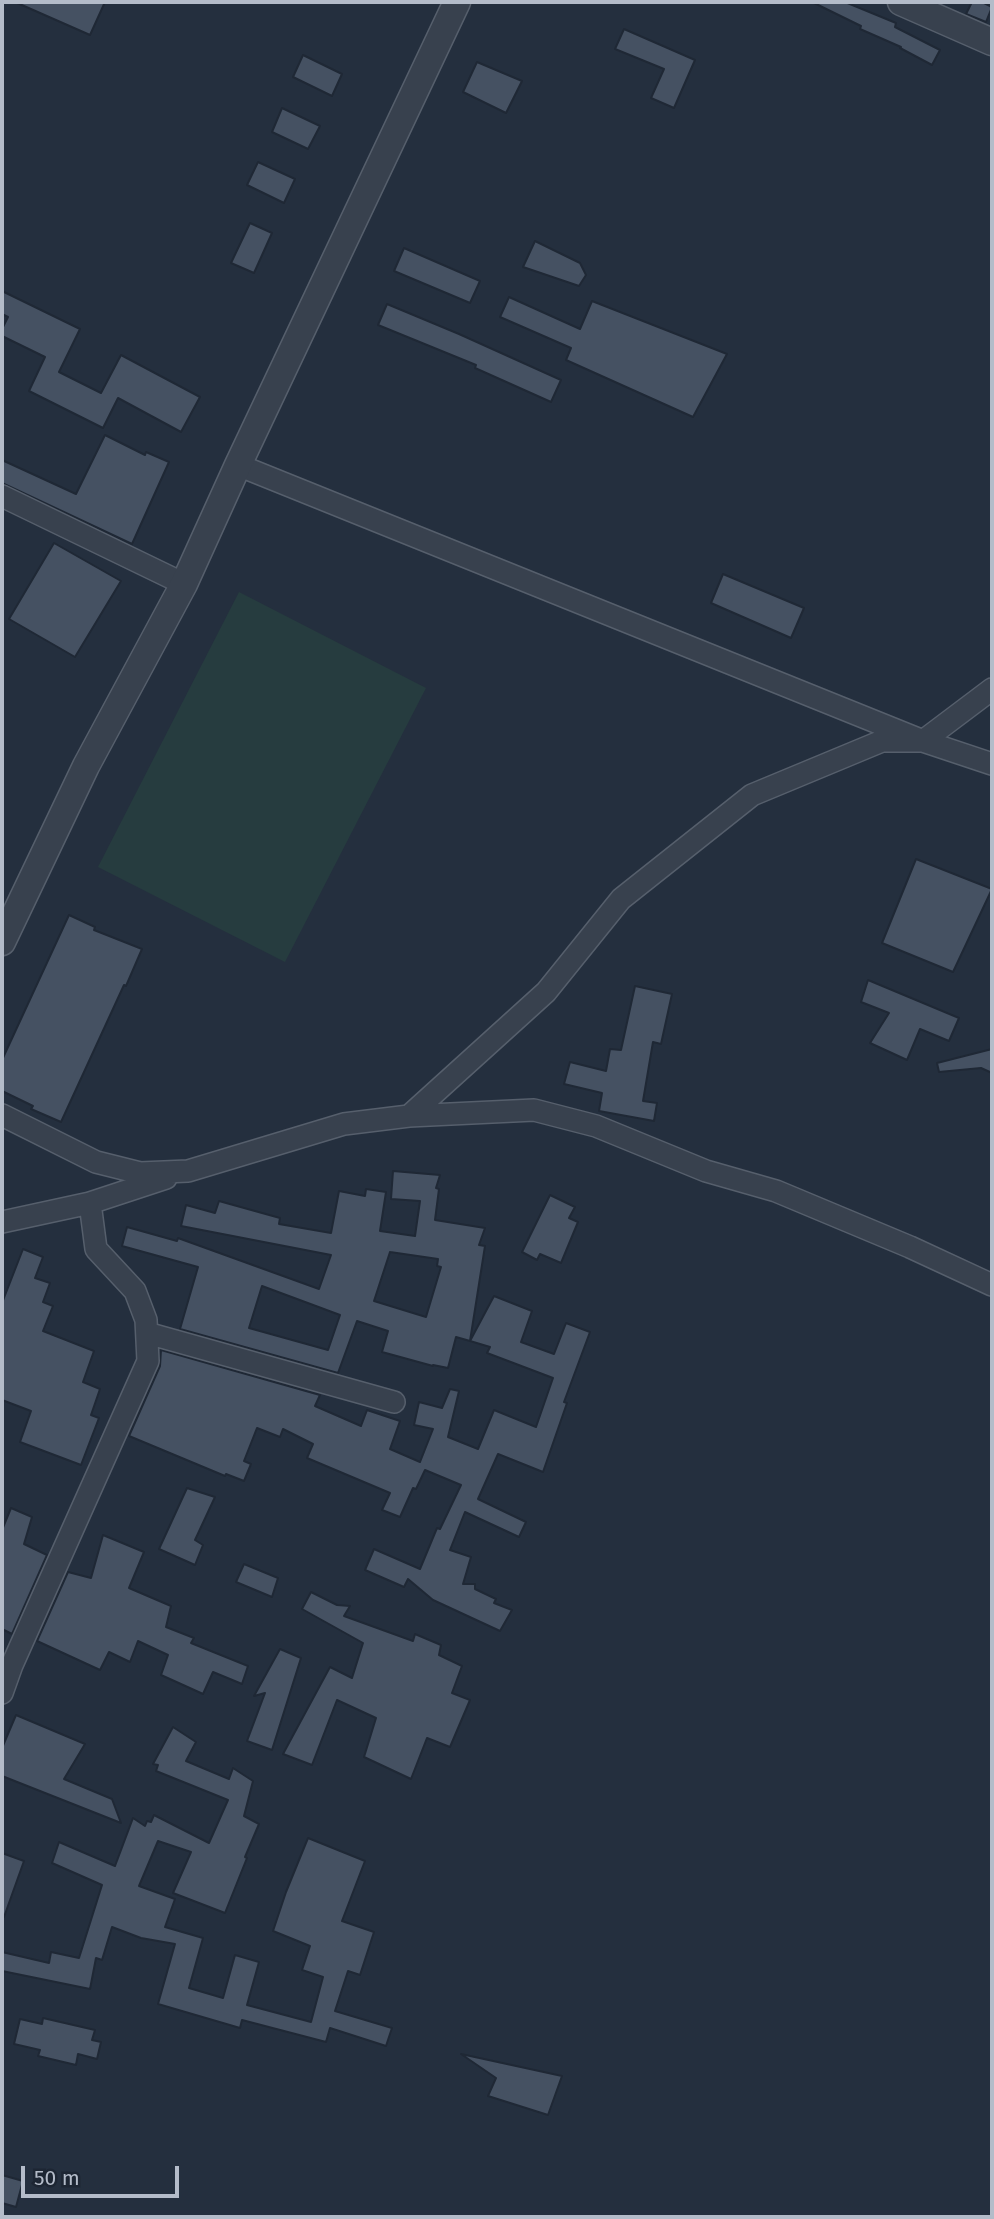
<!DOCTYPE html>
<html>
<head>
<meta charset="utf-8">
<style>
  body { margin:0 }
  #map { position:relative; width:994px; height:2219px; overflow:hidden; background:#242f3e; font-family:"Fira Sans",sans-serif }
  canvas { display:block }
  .frame { position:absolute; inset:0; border:4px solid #b4bcc9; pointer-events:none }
  .scale { position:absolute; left:21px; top:2166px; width:158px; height:32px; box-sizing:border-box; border:4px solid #b4bcc9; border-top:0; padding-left:9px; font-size:21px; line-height:24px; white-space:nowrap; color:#b4bcc9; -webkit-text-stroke:5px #1d2633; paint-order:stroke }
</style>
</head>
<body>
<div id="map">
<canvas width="994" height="2219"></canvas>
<div class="frame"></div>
<div class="scale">50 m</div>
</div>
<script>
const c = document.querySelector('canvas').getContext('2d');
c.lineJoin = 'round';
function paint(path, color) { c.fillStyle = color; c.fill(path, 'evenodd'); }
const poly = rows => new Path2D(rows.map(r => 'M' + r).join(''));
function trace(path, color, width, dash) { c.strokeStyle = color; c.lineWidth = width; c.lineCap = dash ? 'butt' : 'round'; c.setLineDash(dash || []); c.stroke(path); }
paint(poly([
  [239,592,426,688,285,962,98,867]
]), '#263c3f');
const building = poly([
  [15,2,105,2,90,35,15,2],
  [812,2,845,2,896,23,895,27,940,50,932,65,900,48,901,47,860,29,861,26,812,2],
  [972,2,982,2,992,7,986,22,966,14,972,2],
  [624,29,695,60,674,108,651,98,664,69,615,49,624,29],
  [303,55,342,74,332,96,293,77,303,55],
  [477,62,522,81,506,113,463,92,477,62],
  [282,108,320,126,308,149,272,132,282,108],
  [258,162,295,179,284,203,247,185,258,162],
  [250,223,272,233,254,273,231,263,250,223],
  [535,241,580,263,586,275,579,286,523,267,535,241],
  [404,248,480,281,470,303,394,271,404,248],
  [2,291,80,329,59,372,101,393,121,355,200,397,181,432,118,398,103,428,29,391,45,357,2,336,2,329,8,317,2,314,2,291],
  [509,297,580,329,592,301,727,354,693,417,566,360,571,348,500,317,509,297],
  [387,304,459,334,561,380,551,402,475,368,476,365,378,325,387,304],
  [105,435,145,455,146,452,169,462,132,544,2,483,2,460,76,494,105,435],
  [54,543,121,581,75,657,9,619,54,543],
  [723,574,804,608,791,638,711,603,723,574],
  [916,859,992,889,953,972,882,943,916,859],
  [69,915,95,927,94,930,142,949,126,986,124,985,61,1122,31,1109,33,1106,2,1091,2,1060,69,915],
  [868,980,959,1018,949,1041,920,1029,907,1060,870,1043,889,1013,861,1002,868,980],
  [635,986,672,994,661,1044,653,1042,643,1101,657,1103,654,1121,599,1111,602,1093,564,1084,570,1062,606,1071,610,1049,621,1050,635,986],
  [992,1049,992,1073,981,1068,939,1072,937,1063,992,1049],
  [393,1171,440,1175,436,1188,439,1189,435,1220,485,1228,479,1245,485,1246,470,1341,456,1337,448,1368,433,1365,433,1366,382,1352,388,1331,357,1321,338,1373,180,1329,198,1267,122,1246,127,1227,177,1241,178,1238,319,1289,331,1255,181,1226,186,1205,215,1213,219,1201,280,1218,279,1224,331,1233,339,1191,365,1196,366,1189,386,1192,380,1231,415,1236,420,1201,391,1199,393,1171],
  [390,1252,438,1259,437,1266,441,1267,426,1317,374,1301,390,1252],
  [262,1286,340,1315,328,1350,249,1328,262,1286],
  [550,1195,575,1207,569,1218,578,1222,561,1263,540,1254,537,1260,522,1252,550,1195],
  [23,1249,43,1257,35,1278,50,1283,43,1302,53,1306,43,1331,94,1351,83,1382,100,1389,91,1415,99,1418,81,1465,20,1442,31,1411,2,1400,2,1303,23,1249],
  [494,1296,532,1311,521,1342,554,1354,566,1323,590,1332,564,1402,567,1403,543,1472,498,1454,478,1499,526,1522,519,1537,465,1512,450,1550,471,1557,463,1584,475,1584,475,1589,496,1599,494,1603,512,1610,500,1631,433,1600,408,1579,404,1587,365,1570,374,1549,420,1569,437,1528,440,1529,461,1485,425,1470,416,1489,413,1488,400,1517,382,1510,390,1493,307,1458,313,1444,283,1429,280,1437,257,1428,244,1461,251,1464,244,1481,226,1474,225,1476,129,1436,160,1366,161,1350,320,1395,315,1406,361,1426,367,1410,400,1421,390,1449,420,1462,433,1429,414,1425,419,1402,442,1408,450,1389,459,1391,448,1437,478,1449,494,1410,536,1427,553,1378,487,1353,490,1347,470,1341,494,1296],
  [187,1488,215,1497,195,1540,203,1545,195,1565,159,1549,187,1488],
  [11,1508,32,1517,24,1544,47,1555,12,1634,2,1629,2,1530,11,1508],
  [103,1535,144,1552,129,1588,171,1606,166,1627,194,1638,191,1643,248,1666,242,1684,213,1672,203,1694,161,1675,168,1655,138,1641,130,1662,109,1652,100,1670,37,1641,68,1572,91,1578,103,1535],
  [244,1564,278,1578,272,1597,236,1582,244,1564],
  [311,1592,337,1605,350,1606,344,1616,413,1641,415,1634,441,1645,439,1655,462,1666,452,1693,470,1700,450,1747,427,1738,411,1779,364,1757,376,1718,337,1700,312,1765,283,1754,330,1667,352,1678,363,1643,302,1609,311,1592],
  [280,1649,301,1658,272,1750,247,1741,265,1693,254,1696,280,1649],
  [16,1715,85,1744,64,1779,112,1799,121,1823,2,1776,2,1748,16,1715],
  [173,1727,196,1742,186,1761,229,1779,233,1768,253,1781,244,1816,259,1824,245,1857,247,1858,225,1913,173,1893,191,1852,158,1841,139,1886,175,1899,165,1927,203,1938,189,1988,223,1998,235,1955,259,1962,247,2005,311,2022,323,1977,302,1970,310,1946,273,1931,286,1892,308,1838,365,1861,342,1921,374,1932,360,1975,348,1971,335,2011,392,2028,386,2046,330,2028,326,2042,242,2020,240,2028,158,2004,175,1944,141,1938,112,1927,102,1960,96,1958,90,1989,2,1971,2,1952,49,1963,51,1952,79,1958,102,1885,52,1863,59,1842,115,1866,133,1818,145,1826,147,1821,151,1822,154,1815,209,1843,228,1800,156,1771,158,1765,153,1764,173,1727],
  [2,1853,24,1861,4,1917,2,1917,2,1853],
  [43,2018,95,2030,92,2040,101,2042,97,2059,78,2054,76,2065,38,2056,40,2050,14,2044,20,2019,42,2024,43,2018],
  [461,2054,562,2076,548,2115,488,2096,496,2078,461,2054],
  [2,2175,23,2181,16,2207,2,2203,2,2175]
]);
paint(building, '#455162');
trace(building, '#1f2835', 2);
const minor = poly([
  [238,465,923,741,992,764],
  [2,496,184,584],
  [2,1115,96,1162,140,1173,188,1171,344,1124,409,1116,534,1110,596,1126,706,1171,776,1191,910,1247,992,1285],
  [409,1116,546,992,621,899,752,795,882,741,923,741,992,689],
  [2,1222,90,1203,166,1178],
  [147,1333,394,1402],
  [2,1693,12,1665,148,1361,146,1320,135,1291,96,1249,90,1203]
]);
const tertiary = poly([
  [901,2,992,42],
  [2,942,86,766,184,584,238,465,457,2]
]);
trace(minor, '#565f6c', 24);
trace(tertiary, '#565f6c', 29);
trace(minor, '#38414e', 21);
trace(tertiary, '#38414e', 26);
</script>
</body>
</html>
